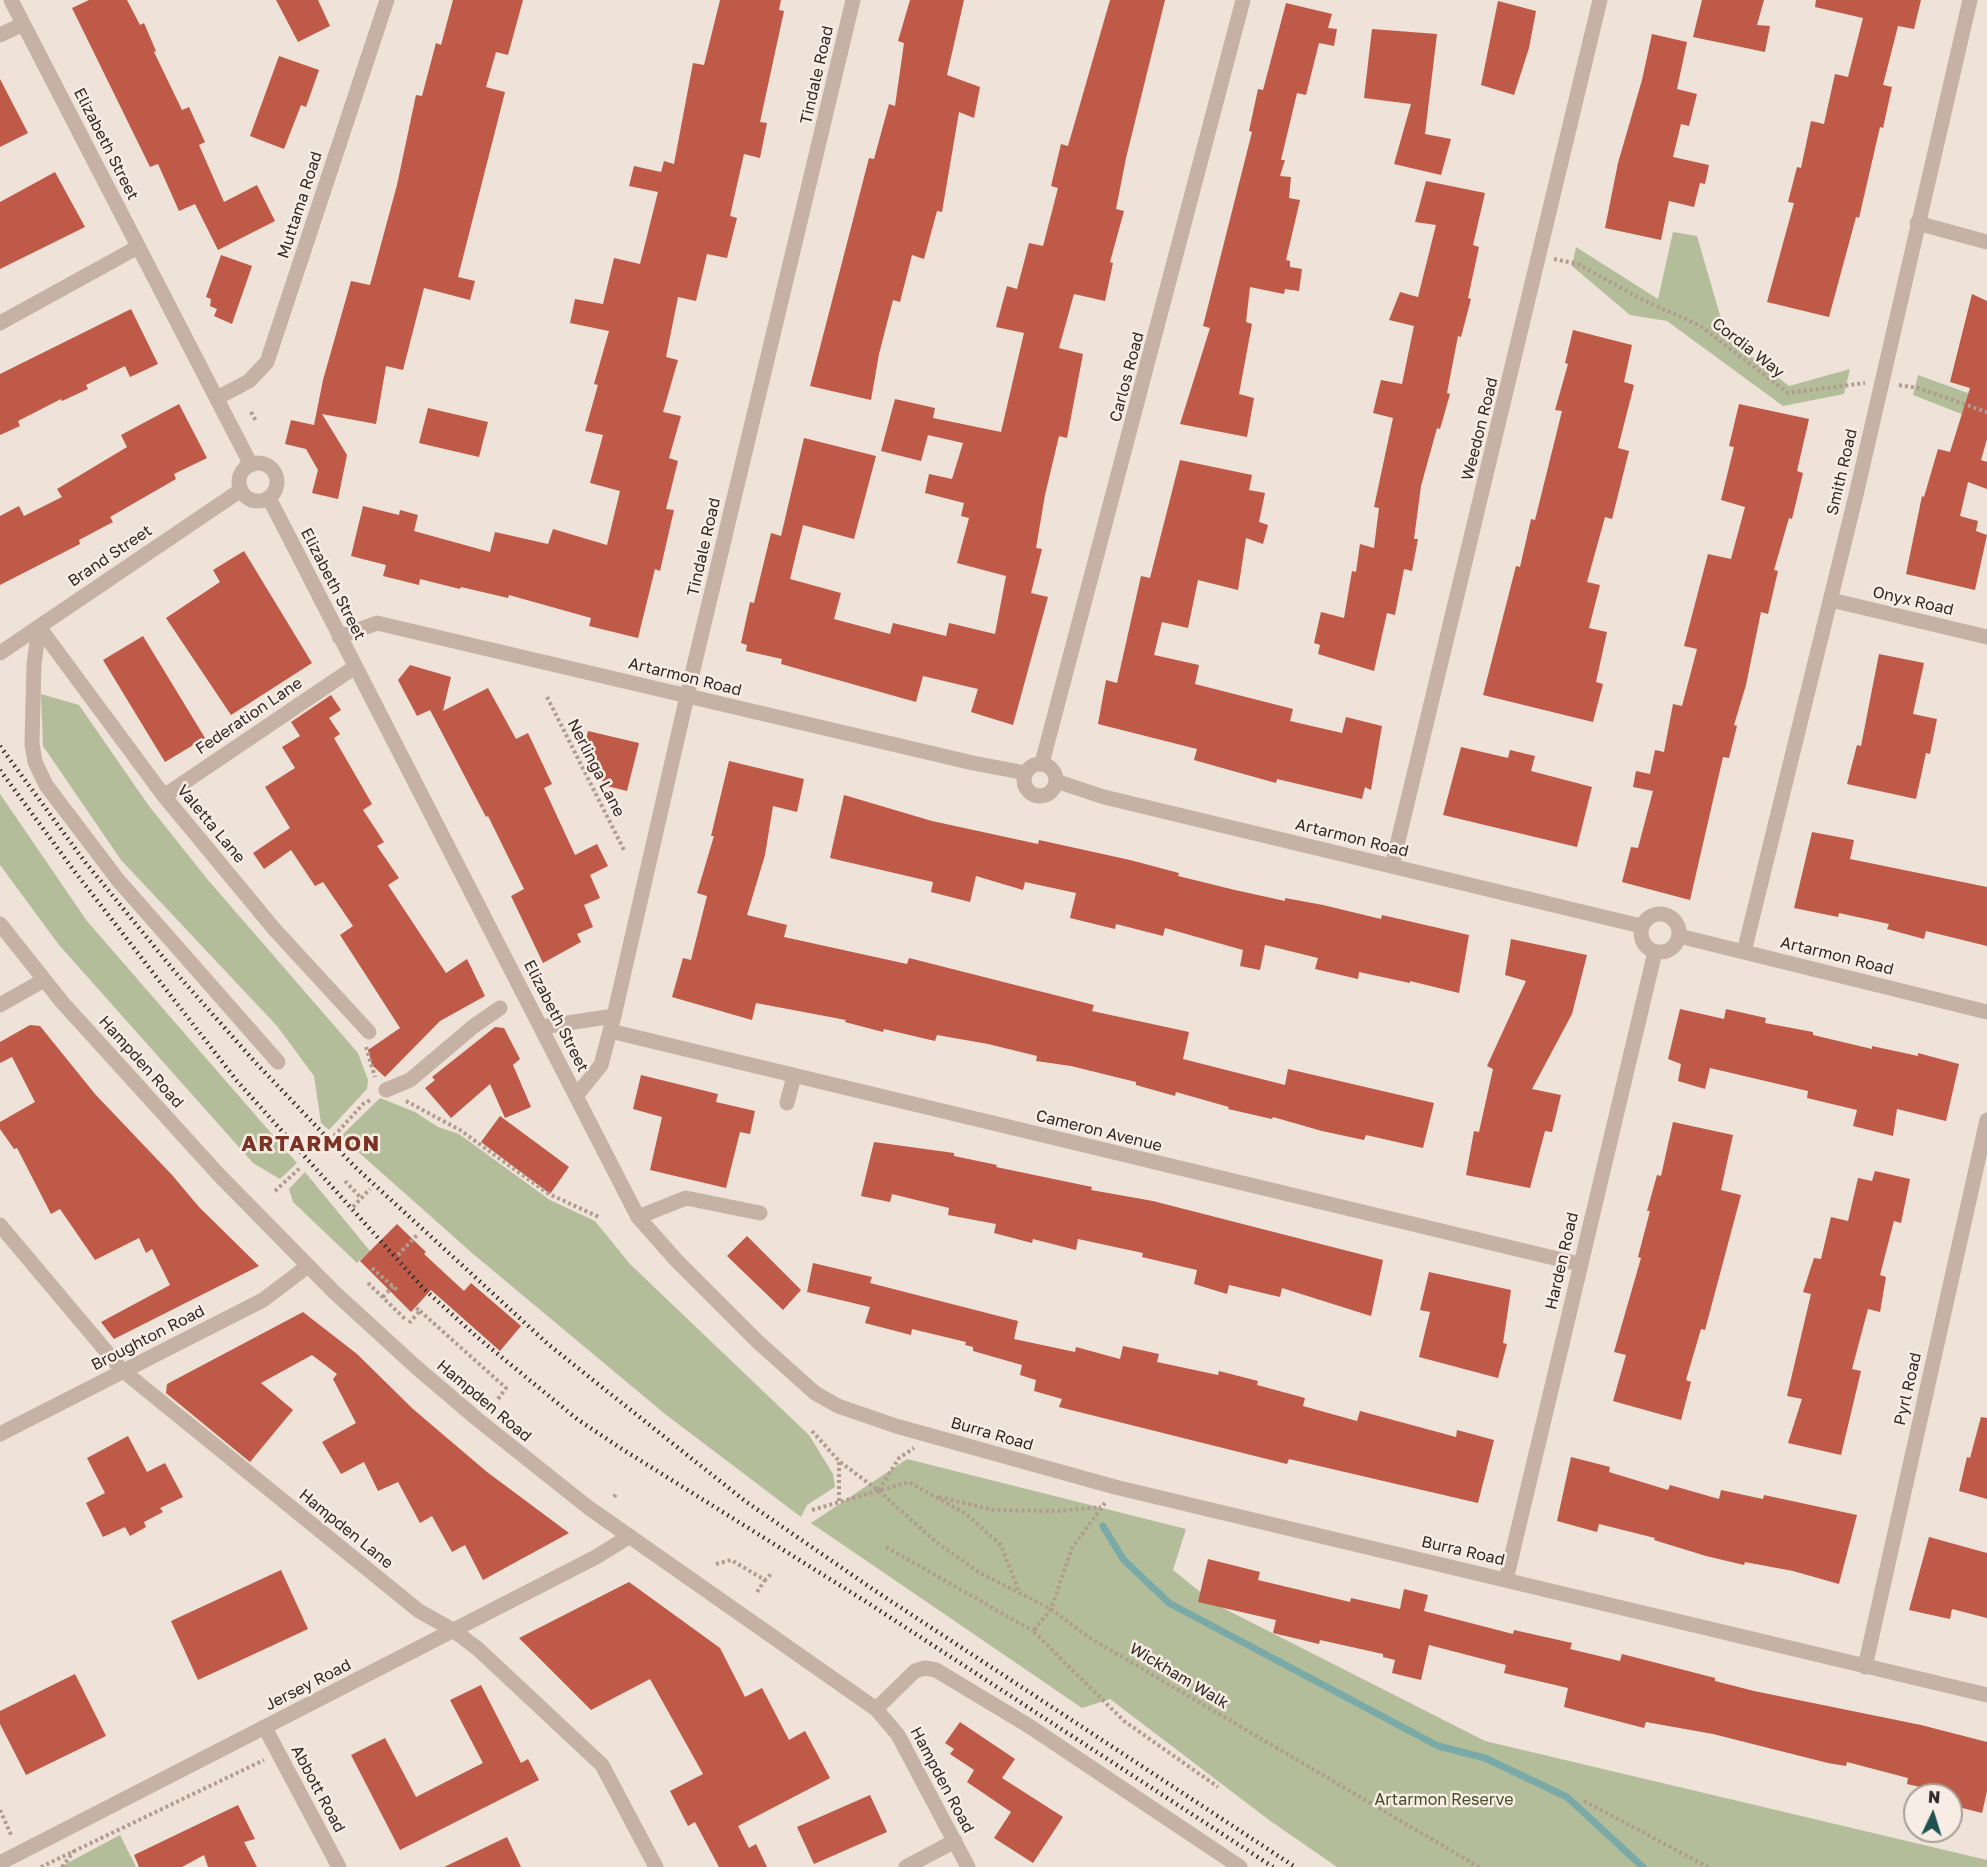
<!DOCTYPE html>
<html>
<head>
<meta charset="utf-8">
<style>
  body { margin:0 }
  #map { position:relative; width:1987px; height:1867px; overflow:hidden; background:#efe2d8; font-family:"Golos Text",sans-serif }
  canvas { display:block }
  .north { position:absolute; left:1903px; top:1783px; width:60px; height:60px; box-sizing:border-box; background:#f7ede4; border:2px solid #a89f98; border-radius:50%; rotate:4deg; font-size:16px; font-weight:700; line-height:24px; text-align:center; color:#322926 }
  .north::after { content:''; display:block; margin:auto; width:21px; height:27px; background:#1e5150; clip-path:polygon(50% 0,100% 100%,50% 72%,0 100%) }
</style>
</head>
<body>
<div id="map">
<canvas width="1987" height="1867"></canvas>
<div class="north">N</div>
</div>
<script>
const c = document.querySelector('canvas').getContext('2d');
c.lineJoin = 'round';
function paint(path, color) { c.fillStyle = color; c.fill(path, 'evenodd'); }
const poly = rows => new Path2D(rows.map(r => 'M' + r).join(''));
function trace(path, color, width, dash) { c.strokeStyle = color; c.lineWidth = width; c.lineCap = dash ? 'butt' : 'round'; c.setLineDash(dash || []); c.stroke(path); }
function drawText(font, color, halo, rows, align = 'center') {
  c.font = font + ' "Golos Text",sans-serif'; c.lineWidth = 5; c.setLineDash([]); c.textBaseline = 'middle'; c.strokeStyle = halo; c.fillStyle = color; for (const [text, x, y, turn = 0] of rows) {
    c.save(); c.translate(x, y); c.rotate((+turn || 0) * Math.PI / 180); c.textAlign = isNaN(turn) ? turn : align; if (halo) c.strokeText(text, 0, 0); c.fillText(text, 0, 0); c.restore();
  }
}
paint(poly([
  [1673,232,1697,236,1726,336,1789,386,1850,369,1844,394,1783,406,1667,321,1630,315,1572,266,1576,247,1658,299],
  [1918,375,1987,400,1987,424,1913,395],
  [41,694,79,705,149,806,208,880,358,1053,368,1080,367,1089,329,1130,321,1123,314,1076,277,1026,121,860,43,746],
  [0,794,87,921,297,1163,280,1179,253,1163,59,945,0,865],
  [380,1098,415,1112,438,1127,459,1134,550,1200,595,1221,630,1264,809,1435,833,1474,835,1487,807,1505,801,1517,665,1414,472,1253,356,1150,337,1140],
  [305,1172,370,1251,357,1263,293,1202,289,1189],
  [907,1459,1186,1529,1173,1570,1215,1604,1485,1741,1987,1860,1987,1867,1337,1867,1269,1820,1110,1699,1082,1708,811,1523],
  [120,1835,136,1867,60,1867]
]), '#b4bd99');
trace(poly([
  [1103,1526,1123,1559,1169,1603,1438,1746,1485,1758,1567,1797,1643,1867]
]), '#79aaa8', 7);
paint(poly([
  [89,0,127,0,140,25,144,23,156,51,154,52,182,110,189,107,205,142,199,145,224,202,257,185,275,221,218,250,195,204,179,211,158,164,150,167,72,8],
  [276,0,318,0,330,26,298,42],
  [453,0,523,0,508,55,496,52,486,87,505,92,458,277,475,281,470,300,424,288,403,370,386,366,376,424,322,414,347,455,338,499,312,493,318,470,306,449,285,444,291,420,314,425,323,380,351,281,370,285,397,185,416,95,422,96,436,43,441,45],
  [720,0,781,0,779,10,784,11,760,122,767,123,760,158,744,154,730,216,737,218,727,258,707,254,696,301,678,297,666,357,678,360,663,412,681,416,669,458,678,461,666,509,674,510,660,571,655,569,638,638,589,626,591,618,509,595,508,598,461,587,460,589,420,579,419,585,383,576,386,565,351,556,363,506,399,515,400,510,418,515,414,531,490,552,495,532,548,544,553,529,607,545,620,491,590,483,603,435,585,431,598,385,594,384,609,331,570,323,575,299,603,304,614,258,640,264,658,192,629,186,634,166,661,172,664,161,674,164,693,63,704,65],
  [910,0,964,0,947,75,980,87,974,118,959,112,942,212,937,211,924,259,912,255,900,302,893,300,879,354,871,400,810,386,869,158,874,159,889,104,895,106,904,43,898,41],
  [1110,0,1165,0,1126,158,1116,209,1124,211,1110,262,1113,263,1105,301,1074,294,1059,348,1083,354,1067,438,1059,436,1045,495,1036,548,1042,549,1031,593,1048,597,1013,725,971,712,978,689,923,676,916,702,781,664,782,659,746,651,747,645,741,643,750,602,754,603,771,533,781,536,804,438,876,456,854,539,803,525,790,579,841,593,834,619,890,634,893,623,946,636,949,623,995,634,1006,576,957,563,969,518,961,516,964,503,925,493,929,474,952,479,963,443,928,435,921,461,881,451,895,399,935,408,933,418,1001,432,1024,333,996,327,1007,286,1017,289,1029,243,1043,246,1058,188,1051,186,1061,144,1068,146],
  [1702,0,1764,0,1757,25,1770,26,1765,52,1693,37],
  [1816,0,1921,0,1914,29,1898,26,1883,85,1892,87,1883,128,1880,127,1859,218,1856,217,1829,317,1767,302,1794,203,1788,202,1797,167,1801,168,1811,121,1824,124,1835,74,1848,77,1863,18,1815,7],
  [1498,1,1536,11,1529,48,1514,95,1481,85],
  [1286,3,1332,14,1328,28,1337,29,1334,46,1319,43,1306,95,1297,93,1281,160,1285,160,1280,176,1291,177,1289,198,1300,200,1286,260,1290,261,1290,267,1302,269,1299,291,1285,289,1284,294,1250,287,1246,322,1252,324,1239,394,1254,398,1247,437,1180,424,1210,328,1203,326,1252,132,1249,131,1258,89,1263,90],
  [1372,29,1437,34,1425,134,1451,139,1441,175,1394,164,1411,104,1364,98],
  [1652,34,1687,42,1677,89,1697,94,1689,126,1681,124,1673,157,1709,165,1705,184,1700,183,1694,207,1669,201,1661,240,1605,228,1618,163,1642,80],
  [279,56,319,70,306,107,301,105,284,149,250,136],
  [0,79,28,133,0,147],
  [55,172,85,227,0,269,0,202],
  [1426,181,1485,193,1473,245,1479,247,1468,298,1471,299,1461,337,1458,336,1447,393,1450,394,1440,429,1437,428,1421,486,1414,539,1418,539,1412,571,1404,569,1395,615,1387,613,1374,671,1318,654,1320,645,1314,643,1321,612,1344,618,1352,571,1356,572,1360,544,1374,548,1379,508,1374,507,1393,418,1373,413,1381,380,1402,384,1414,326,1389,320,1400,292,1418,297,1436,225,1415,222],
  [221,255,252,266,232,324,214,316,217,309,210,306,211,299,206,297],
  [1972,294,1987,301,1987,439,1981,460,1987,462,1987,489,1968,482,1960,516,1978,521,1976,531,1987,535,1975,590,1906,574,1922,496,1924,497,1938,449,1950,452,1970,388,1950,382],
  [131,309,158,364,130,377,125,366,86,385,88,389,62,401,61,399,18,421,20,426,0,435,0,374],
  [1573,330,1632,345,1624,382,1634,385,1618,448,1629,451,1612,519,1605,517,1587,582,1600,585,1589,628,1607,632,1596,682,1603,684,1593,722,1483,695,1516,566,1520,567,1531,519,1535,520,1562,411,1555,410,1568,364,1565,363],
  [179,404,207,458,174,474,176,479,110,517,113,522,79,540,80,544,0,585,0,516,19,506,24,516,62,497,57,489,127,447,121,435],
  [1739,404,1809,419,1797,471,1803,473,1792,519,1789,518,1774,570,1778,571,1768,614,1761,612,1746,685,1734,725,1737,726,1729,758,1723,757,1690,900,1622,882,1631,847,1638,848,1653,791,1633,787,1636,771,1650,774,1655,750,1664,752,1673,704,1682,706,1697,649,1684,646,1708,554,1731,559,1745,507,1721,500,1734,447,1729,446],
  [428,408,488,422,479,457,419,443],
  [1180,460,1252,475,1249,490,1265,493,1259,522,1268,525,1263,544,1246,538,1238,590,1198,580,1188,628,1162,622,1154,655,1199,665,1195,684,1293,709,1290,721,1342,733,1346,717,1382,726,1371,790,1365,787,1362,799,1277,779,1276,783,1233,771,1194,760,1197,749,1098,724,1106,680,1117,683,1141,576,1150,578],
  [244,551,312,663,231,715,166,618,220,582,213,570],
  [143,636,205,738,165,762,103,660],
  [1879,654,1924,663,1913,714,1937,719,1930,754,1926,753,1916,799,1847,784,1857,745,1861,746],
  [410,665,451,677,443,711,488,688,516,739,528,733,552,784,544,788,575,855,597,844,608,866,590,875,600,898,584,905,593,927,577,934,581,942,543,963,511,896,524,889,488,816,486,817,430,710,417,716,398,680],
  [331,695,341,710,329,718,340,734,334,738,372,804,363,810,384,842,377,846,399,878,388,885,446,973,467,959,485,996,440,1021,385,1077,372,1065,368,1050,400,1028,340,935,353,926,323,882,315,886,291,850,264,869,253,853,290,828,265,787,295,768,282,747,300,736,291,722],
  [588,731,639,743,627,791,607,786,582,757],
  [1461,747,1508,758,1510,750,1535,756,1531,771,1592,787,1577,847,1443,815],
  [729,761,804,779,797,812,773,806,765,855,747,915,787,925,784,937,907,964,909,958,1094,1005,1092,1011,1189,1032,1183,1059,1285,1085,1288,1069,1434,1103,1423,1148,1366,1135,1364,1140,1322,1131,1273,1117,1272,1119,1228,1109,1229,1107,1176,1092,1175,1096,1136,1085,1136,1082,1071,1066,1036,1061,1037,1056,988,1044,937,1035,935,1041,884,1029,883,1032,845,1022,846,1020,756,1003,752,1020,672,997,683,958,691,960,707,896,697,893,714,836,711,836],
  [844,795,932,821,1038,844,1039,840,1130,860,1179,873,1178,876,1235,890,1285,901,1285,898,1323,905,1381,919,1382,915,1469,935,1459,993,1410,981,1410,983,1359,972,1358,979,1315,969,1318,958,1265,945,1260,970,1240,966,1243,950,1165,928,1163,936,1116,924,1115,929,1070,918,1076,893,1025,882,1023,890,976,876,970,902,931,892,933,882,830,858],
  [1812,832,1854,840,1850,859,1987,887,1987,946,1926,931,1924,939,1887,929,1889,924,1839,913,1838,917,1794,908],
  [1511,939,1587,955,1572,1014,1532,1089,1561,1095,1552,1132,1545,1131,1530,1188,1466,1175,1474,1131,1479,1132,1493,1069,1487,1066,1526,981,1505,975],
  [1680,1009,1724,1019,1726,1009,1766,1018,1765,1023,1813,1032,1813,1035,1872,1049,1872,1046,1918,1056,1918,1053,1959,1064,1946,1121,1897,1109,1893,1136,1853,1126,1857,1110,1807,1098,1808,1091,1710,1068,1705,1089,1678,1081,1681,1064,1668,1059],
  [30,1025,40,1026,95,1094,172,1175,199,1207,259,1266,114,1339,101,1322,170,1285,152,1249,146,1253,139,1238,95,1260,60,1209,51,1214,17,1148,14,1149,0,1129,0,1122,35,1102,12,1057,0,1063,0,1042],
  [495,1027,504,1028,520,1059,513,1065,531,1107,505,1118,490,1084,451,1118,425,1088,435,1080,432,1077],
  [641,1075,718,1094,716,1102,755,1111,750,1134,740,1132,726,1188,650,1170,662,1117,633,1109],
  [500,1116,569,1167,550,1194,481,1142],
  [1673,1122,1733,1135,1721,1190,1741,1195,1705,1330,1701,1329,1686,1380,1691,1382,1681,1420,1613,1401,1626,1355,1614,1352,1641,1258,1638,1257,1650,1211,1647,1211,1657,1175,1661,1176],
  [874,1142,954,1153,954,1156,997,1165,996,1167,1092,1187,1091,1190,1153,1201,1383,1260,1371,1316,1282,1288,1280,1297,1229,1285,1227,1294,1194,1284,1197,1270,1142,1257,1143,1253,1078,1239,1076,1250,1033,1239,1032,1243,994,1233,996,1224,948,1215,949,1208,892,1194,890,1202,861,1196],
  [1875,1171,1910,1179,1901,1223,1894,1221,1880,1275,1886,1277,1880,1312,1868,1309,1852,1369,1861,1371,1841,1455,1788,1443,1802,1399,1787,1396,1811,1294,1803,1292,1814,1258,1821,1259,1831,1217,1848,1221,1858,1178,1872,1181],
  [397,1224,426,1252,424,1254,464,1291,471,1283,521,1326,500,1351,431,1290,411,1312,360,1261],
  [747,1236,801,1290,783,1310,727,1256],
  [813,1263,872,1277,870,1283,1018,1321,1014,1339,1075,1352,1076,1347,1120,1359,1123,1346,1159,1354,1157,1362,1218,1375,1219,1371,1258,1381,1257,1385,1305,1398,1303,1406,1357,1421,1360,1411,1456,1437,1457,1430,1494,1440,1478,1503,1289,1459,1287,1464,1059,1407,1062,1399,1034,1391,1036,1380,1020,1375,1022,1365,973,1351,973,1347,965,1345,966,1342,912,1329,911,1335,865,1323,870,1307,807,1292],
  [1429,1272,1511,1290,1503,1343,1507,1344,1498,1378,1419,1357,1430,1312,1420,1310],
  [303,1312,357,1354,413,1409,487,1472,569,1533,483,1580,465,1545,452,1552,432,1516,420,1523,398,1482,378,1491,364,1462,341,1474,322,1442,356,1423,333,1379,337,1374,312,1355,261,1383,293,1410,250,1462,166,1393,167,1384],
  [1981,1417,1987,1418,1987,1499,1959,1491,1967,1457,1970,1458],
  [128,1436,147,1472,165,1463,183,1497,160,1508,163,1512,144,1522,146,1527,130,1536,125,1527,103,1537,86,1503,105,1493,87,1458],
  [1571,1457,1610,1467,1609,1472,1668,1490,1670,1485,1719,1499,1721,1490,1763,1499,1764,1495,1857,1515,1839,1584,1793,1571,1745,1562,1744,1565,1706,1556,1654,1540,1655,1538,1599,1524,1597,1532,1557,1521],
  [1929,1537,1987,1553,1987,1618,1952,1609,1950,1619,1909,1610],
  [1208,1559,1260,1572,1258,1580,1350,1602,1351,1598,1400,1609,1404,1589,1428,1595,1424,1611,1513,1634,1514,1630,1572,1643,1570,1649,1620,1661,1622,1654,1715,1678,1715,1681,1754,1691,1921,1725,1987,1742,1987,1791,1982,1813,1951,1805,1951,1794,1907,1784,1908,1778,1847,1762,1846,1766,1828,1763,1713,1734,1646,1722,1644,1728,1564,1707,1568,1688,1504,1673,1506,1665,1429,1645,1421,1680,1392,1673,1395,1660,1383,1657,1383,1654,1320,1640,1319,1644,1273,1633,1276,1620,1198,1602],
  [281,1570,308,1629,198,1680,171,1621],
  [629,1582,720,1648,745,1697,762,1688,789,1740,805,1731,830,1778,738,1826,749,1848,756,1844,767,1867,719,1867,695,1822,688,1826,670,1791,703,1774,650,1679,591,1710,519,1638],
  [75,1674,106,1736,26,1775,0,1724,0,1711],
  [481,1685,521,1763,528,1759,539,1780,400,1850,351,1755,385,1738,416,1797,483,1763,450,1700],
  [960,1722,1015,1759,1002,1778,1063,1817,1033,1863,994,1838,1011,1812,967,1782,974,1770,950,1754,954,1749,945,1743],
  [870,1795,887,1832,814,1864,797,1827],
  [238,1805,255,1839,244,1842,257,1867,208,1867,204,1855,182,1867,139,1867,134,1855],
  [507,1837,521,1867,444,1867]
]), '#be5a47');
trace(poly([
  [1554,259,1578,264,1643,300,1699,325,1788,393,1865,383],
  [1899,385,1918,388,1987,412],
  [251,412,256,421],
  [547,697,624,850],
  [366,1047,375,1077],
  [406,1101,460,1130,549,1194,599,1217],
  [334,1136,363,1104,372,1099],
  [345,1181,361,1198],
  [275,1191,301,1167],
  [353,1207,370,1189],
  [398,1255,418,1234],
  [372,1268,397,1290],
  [368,1283,405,1319],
  [383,1297,393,1286],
  [420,1311,506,1388,498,1399],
  [409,1323,420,1311,415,1307],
  [812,1431,839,1461,879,1491,936,1542,980,1573,1051,1609,1090,1638,1479,1867],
  [839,1462,839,1502],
  [879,1490,899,1458,914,1448],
  [614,1497,617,1493],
  [939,1497,994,1510,1057,1511,1101,1507],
  [1105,1503,1072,1548,1051,1609,1033,1631,1124,1721,1218,1787],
  [812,1510,909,1482,966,1514,1001,1545,1019,1592],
  [886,1547,1033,1631],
  [716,1564,731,1560,765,1580,773,1572],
  [757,1592,765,1580],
  [1584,1801,1708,1867],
  [0,1810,12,1837],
  [41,1867,264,1760],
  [62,1867,74,1851]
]), '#b29c90', 4, [3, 3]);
trace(poly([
  [11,0,251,465],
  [0,35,23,24],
  [1917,223,1987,242],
  [0,323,138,247],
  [217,398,249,381,267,362,387,0],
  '239 482a19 19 0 1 1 38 0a19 19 0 1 1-38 0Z',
  [269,498,638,1217,676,1260,758,1342,815,1393,838,1406,896,1426,1115,1487,1987,1695],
  [1831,600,1987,637],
  [39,627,164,796,275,930,369,1032],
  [39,627,34,664,32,744,35,762,46,785,118,880,278,1062],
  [339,637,377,623,973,763,1026,773],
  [0,653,241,490],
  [1042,763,1243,0],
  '1024 780a16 16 0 1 1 32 0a16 16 0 1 1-32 0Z',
  [1056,781,1104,797,1641,926],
  [164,796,355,667],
  [1392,866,1600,0],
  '1641 933a19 19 0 1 1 38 0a19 19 0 1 1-38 0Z',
  [0,924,62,1002,219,1175,334,1292,416,1367,477,1419,589,1508,876,1709,898,1735,968,1867],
  [1679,936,1987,1012],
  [1744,952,1856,495,1970,0],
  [0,1005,44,980],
  [541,1027,614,1016],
  [610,1031,1579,1264],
  [386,1090,410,1080,474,1026,500,1008],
  [576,1096,601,1065,614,1016,693,670,853,0],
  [787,1103,794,1076],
  [638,1217,686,1198,760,1213],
  [0,1225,122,1370,419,1611,453,1630,478,1649,602,1765,656,1867],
  [0,1434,263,1300,308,1266],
  [1506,1580,1655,952],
  [1865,1667,1987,1120],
  [876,1709,915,1671,925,1668,936,1670,1029,1726,1240,1867],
  [265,1728,339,1867],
  [0,1863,596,1557,630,1536],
  [906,1867,955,1841]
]), '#c6b2a5', 15);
trace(poly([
  [0,746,85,862,176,973,255,1062,354,1166,549,1345,745,1501,874,1590,1295,1867],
  [0,770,75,872,237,1081,423,1288,477,1337,577,1419,622,1449,865,1601,1273,1867]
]), '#322926', 4.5, [1.5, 4.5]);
drawText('16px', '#322926', '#f7ede4', [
  ["Tindale Road",817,75,-77],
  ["Elizabeth Street",106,144,63],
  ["Muttama Road",300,205,-72],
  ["Cordia Way",1748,348,38],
  ["Carlos Road",1127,377,-75],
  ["Weedon Road",1480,429,-76],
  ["Smith Road",1842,472,-77],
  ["Tindale Road",704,547,-77],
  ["Brand Street",110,556,-34],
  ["Elizabeth Street",333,584,63],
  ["Onyx Road",1913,601,13],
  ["Artarmon Road",685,677,14],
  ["Federation Lane",249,716,-34],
  ["Nerlinga Lane",596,768,63],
  ["Valetta Lane",211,824,50],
  ["Artarmon Road",1352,838,14],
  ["Artarmon Road",1837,956,14],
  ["Elizabeth Street",556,1016,63],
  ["Hampden Road",141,1062,48],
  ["Cameron Avenue",1099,1131,14],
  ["Harden Road",1562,1261,-77],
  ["Broughton Road",148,1338,-27],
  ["Pyrl Road",1908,1389,-77],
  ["Hampden Road",484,1401,40],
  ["Burra Road",992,1434,16],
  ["Hampden Lane",346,1529,39],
  ["Burra Road",1463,1551,13],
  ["Wickham Walk",1179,1676,31],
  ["Jersey Road",308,1685,-27],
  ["Hampden Road",942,1780,62],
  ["Abbott Road",318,1789,62]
]);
drawText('16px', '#454f2b', '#f7ede4', [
  ["Artarmon Reserve",1444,1800]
]);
c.letterSpacing = '1.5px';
drawText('bold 22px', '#7c3224', '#f7ede4', [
  ["ARTARMON",311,1144]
]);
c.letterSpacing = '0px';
</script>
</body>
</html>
